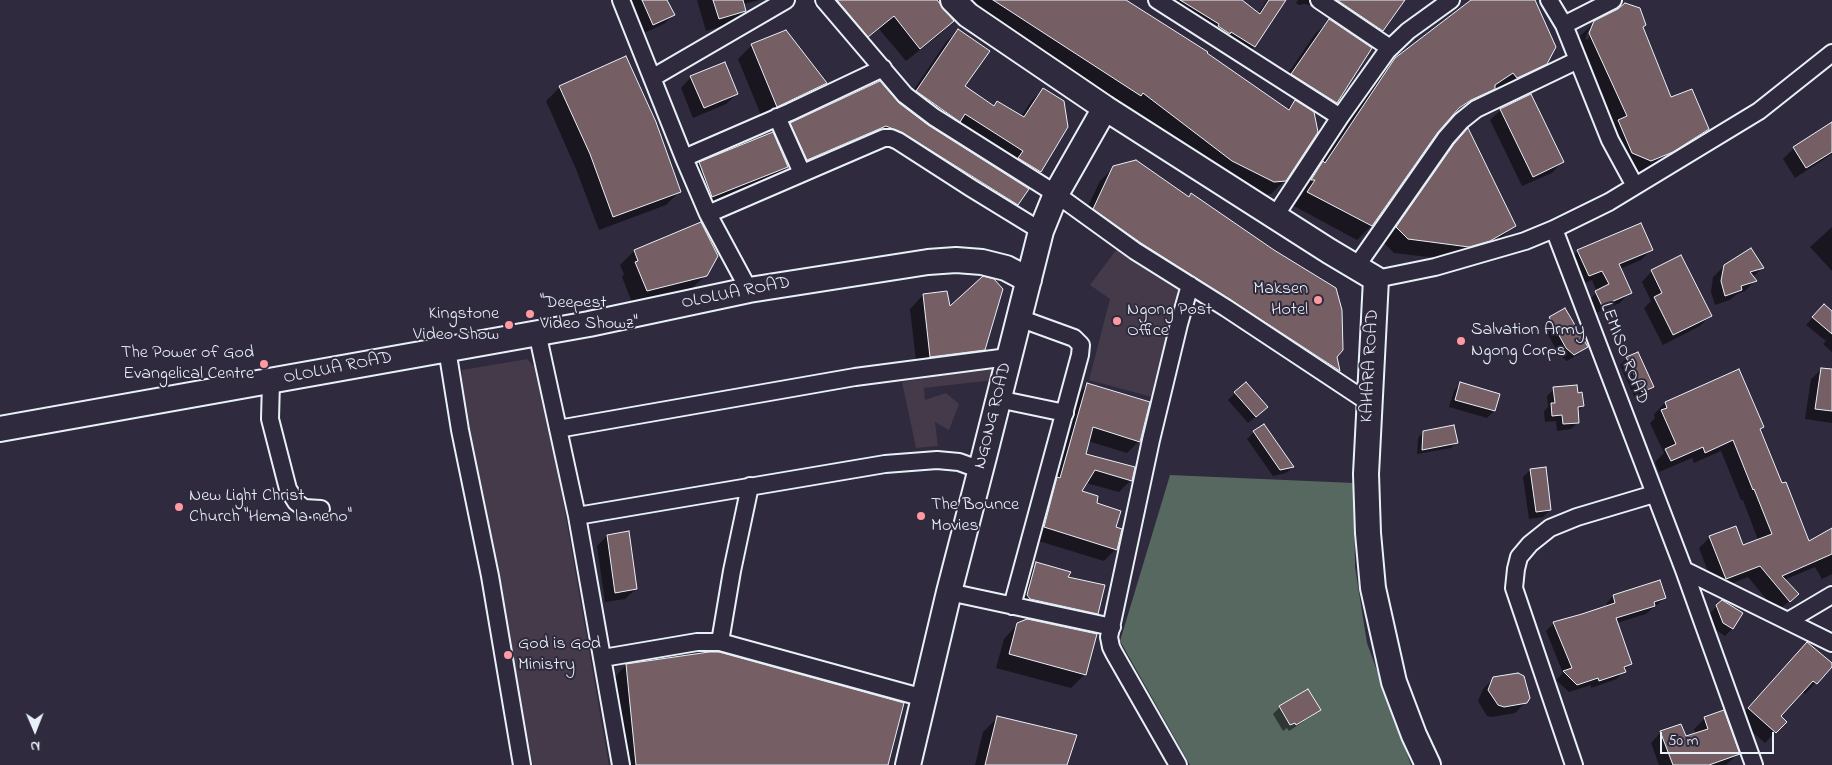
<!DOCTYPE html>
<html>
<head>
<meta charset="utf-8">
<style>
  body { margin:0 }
  #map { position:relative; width:1832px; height:765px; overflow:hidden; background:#2f2a3d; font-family:"Indie Flower",sans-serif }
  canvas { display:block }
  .north { position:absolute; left:10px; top:705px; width:50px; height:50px; -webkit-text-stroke:4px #2f2a3d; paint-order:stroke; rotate:179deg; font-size:14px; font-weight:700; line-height:20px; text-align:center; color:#e8f1f8 }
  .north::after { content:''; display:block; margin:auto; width:18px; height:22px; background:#e8f1f8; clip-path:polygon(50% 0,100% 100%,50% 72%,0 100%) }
  .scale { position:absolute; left:1660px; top:732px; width:114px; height:22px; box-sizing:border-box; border:2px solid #e8f1f8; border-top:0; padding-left:6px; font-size:15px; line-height:18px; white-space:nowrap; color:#e8f1f8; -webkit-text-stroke:4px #2f2a3d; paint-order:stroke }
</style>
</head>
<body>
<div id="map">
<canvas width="1832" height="765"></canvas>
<div class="north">N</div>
<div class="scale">50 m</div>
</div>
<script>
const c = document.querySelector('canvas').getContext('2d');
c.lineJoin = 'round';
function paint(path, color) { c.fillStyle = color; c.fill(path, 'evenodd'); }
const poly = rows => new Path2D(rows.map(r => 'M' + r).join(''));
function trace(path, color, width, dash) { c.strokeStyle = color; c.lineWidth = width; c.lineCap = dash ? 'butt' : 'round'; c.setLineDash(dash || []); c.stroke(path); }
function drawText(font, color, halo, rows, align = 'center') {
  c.font = font + ' "Indie Flower",sans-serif'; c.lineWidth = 4; c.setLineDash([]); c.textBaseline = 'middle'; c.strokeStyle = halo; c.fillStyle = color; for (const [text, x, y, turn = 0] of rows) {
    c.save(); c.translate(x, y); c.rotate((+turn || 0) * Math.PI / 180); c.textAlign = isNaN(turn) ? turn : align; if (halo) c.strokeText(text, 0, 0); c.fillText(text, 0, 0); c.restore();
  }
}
paint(poly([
  [1119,246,1182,291,1152,397,1089,380,1110,299,1090,285],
  [527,359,541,374,609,765,533,765,462,405,462,370],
  [998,367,994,380,924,388,925,400,946,393,959,404,949,430,935,422,938,446,916,448,902,382]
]), '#443a49');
paint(poly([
  [1170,475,1354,483,1355,567,1367,643,1411,765,1190,765,1120,641]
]), '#566860');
paint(poly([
  [629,0,666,0,673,15,664,24,644,33],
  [697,0,760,0,743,4,745,11,732,23,706,31],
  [817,0,935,0,953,21,939,35,906,61,879,29,854,49,818,7,813,4],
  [961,0,1125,0,1287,109,1296,100,1278,88,1315,34,1331,19,1310,5,1304,4,1299,5,1296,3,1298,0,1403,0,1382,31,1367,46,1370,48,1336,103,1322,117,1312,110,1317,131,1285,180,1271,194,1260,195,1218,174,1129,106,1127,108],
  [1159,0,1240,0,1258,14,1267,0,1284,0,1254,47,1243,57],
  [1474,0,1533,0,1546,63,1532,77,1503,91,1498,86,1480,102,1447,120,1437,131,1371,226,1357,240,1294,206,1303,193,1298,193,1309,176,1321,165,1381,73,1395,59],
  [1595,22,1641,28,1671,99,1708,129,1694,143,1658,165,1636,174,1618,166,1576,48,1580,36],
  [1589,29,1592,29,1588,40,1585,39],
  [958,31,964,87,993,107,1021,117,1031,101,1043,90,1067,127,1040,172,1028,183,905,103,946,42],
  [752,45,825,83,811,97,763,120,738,59],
  [691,77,737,94,726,104,693,118,681,88],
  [560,87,680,191,666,205,599,230,576,169,546,101],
  [898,104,1017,205,1003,219,889,146,871,139,793,173,777,138,791,124],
  [1501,110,1562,162,1552,173,1522,186,1490,120],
  [1829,126,1832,130,1832,154,1795,178,1783,159,1794,148],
  [1455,143,1514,225,1500,239,1475,254,1454,260,1394,253,1383,242,1440,160],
  [700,163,787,167,773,181,698,210,686,177],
  [1114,167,1335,357,1338,371,1325,384,1217,313,1127,256,1080,223,1100,181],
  [1832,227,1832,271,1810,247],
  [1652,249,1641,260,1620,269,1630,292,1620,303,1591,315,1586,303,1597,292,1592,280,1578,286,1568,261,1578,251],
  [634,251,706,275,691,289,633,305,622,277,624,274,620,265],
  [1724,266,1762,268,1753,277,1755,281,1745,291,1737,294,1730,300,1715,305,1711,292,1713,277],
  [1652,271,1710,316,1700,326,1663,345,1644,308,1651,301,1642,282],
  [923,295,949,308,984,349,971,363,917,370,910,309],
  [1817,313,1832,313,1832,352,1823,344,1826,341,1806,325],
  [1550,318,1586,347,1579,354,1567,361,1559,355,1543,325],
  [1627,358,1652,387,1645,394,1635,398,1620,365],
  [1822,369,1832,371,1832,423,1805,419,1811,379],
  [1738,371,1763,426,1759,430,1808,543,1832,530,1832,574,1822,579,1815,567,1784,580,1797,594,1777,612,1748,577,1715,590,1699,548,1710,537,1742,547,1758,540,1743,500,1741,500,1721,451,1694,463,1692,458,1659,472,1655,462,1664,453,1650,423,1655,418,1654,414,1665,403],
  [1246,383,1259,414,1248,423,1228,400],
  [1088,384,1139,441,1127,453,1088,441,1085,455,1131,480,1119,492,1086,483,1080,492,1095,504,1115,528,1116,549,1104,561,1032,539,1076,396],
  [1460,384,1499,395,1494,411,1487,418,1449,407,1454,391],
  [1554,389,1577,394,1583,406,1577,412,1578,422,1571,429,1557,431,1556,421,1545,422,1544,411,1548,407,1547,396],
  [1254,432,1293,467,1286,473,1273,476,1247,439],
  [1423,432,1456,442,1451,448,1417,454,1418,438],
  [1530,470,1550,510,1543,517,1529,519,1523,477],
  [607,536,636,589,625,599,605,602,597,546],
  [1037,564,1066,578,1097,613,1087,624,1019,609,1026,574],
  [1613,596,1665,598,1646,614,1617,623,1630,664,1617,679,1591,688,1591,685,1569,692,1556,680,1563,673,1546,631,1554,623,1607,608,1606,604],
  [1722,601,1742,613,1732,629,1725,636,1716,630,1710,613],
  [1018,624,1085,674,1071,688,996,668,1004,639],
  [709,653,887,765,621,765,612,680,626,665],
  [1797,654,1832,665,1805,694,1802,691,1779,716,1785,722,1765,743,1738,719],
  [1494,678,1526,702,1515,713,1492,717,1487,716,1478,701,1483,689],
  [1280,707,1319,710,1312,716,1289,731,1287,728,1283,731,1273,714],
  [997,718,1066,765,975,765,983,732],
  [1705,718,1738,754,1726,765,1659,765,1651,743,1661,732,1685,738,1696,734,1694,729]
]), '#0007');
const building = poly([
  [642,0,667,0,675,15,653,25,642,0],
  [713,0,743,0,746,11,719,19,713,0],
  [837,0,937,0,954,21,920,49,894,16,868,37,837,0],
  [993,0,1126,0,1208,52,1207,53,1289,110,1295,100,1314,112,1318,132,1286,181,1274,182,1232,161,1143,93,1141,96,993,0],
  [1180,0,1242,0,1260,14,1269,0,1286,0,1255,47,1231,32,1230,34,1218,26,1219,24,1180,0],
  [1337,0,1405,0,1383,31,1337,0],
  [1471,0,1535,0,1556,47,1547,64,1517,78,1513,73,1495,85,1495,89,1471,100,1459,108,1438,132,1372,226,1307,192,1315,180,1311,180,1323,161,1325,163,1395,58,1471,0],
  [1625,3,1640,8,1646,25,1643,27,1671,97,1692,89,1709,129,1673,152,1651,161,1632,153,1618,120,1627,116,1589,33,1594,21,1618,9,1625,3],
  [1329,19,1372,48,1337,103,1291,74,1329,19],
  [958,29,990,51,965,86,994,106,997,101,1024,117,1043,88,1064,101,1068,127,1041,172,1018,158,1023,151,965,114,960,122,916,91,958,29],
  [786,30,827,83,777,107,751,44,786,30],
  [626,56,656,122,681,192,613,217,590,154,559,86,626,56],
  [725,62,738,94,704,108,690,76,725,62],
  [880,81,899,103,928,125,1029,189,1018,205,903,133,886,126,807,160,790,123,880,81],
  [1531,94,1564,162,1533,177,1500,109,1531,94],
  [1832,122,1832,152,1806,168,1793,147,1832,122],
  [1468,128,1516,226,1490,241,1469,247,1408,239,1396,227,1454,144,1468,128],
  [773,132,788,167,712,197,699,162,773,132],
  [1136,160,1189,197,1191,193,1274,250,1336,288,1342,310,1343,350,1337,357,1340,371,1231,300,1141,243,1093,209,1113,166,1136,160],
  [701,222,718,256,707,276,647,291,635,262,638,261,634,250,701,222],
  [1641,223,1653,250,1619,264,1632,293,1602,306,1595,291,1609,284,1602,271,1589,276,1577,250,1641,223],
  [1751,248,1764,268,1750,272,1757,281,1741,286,1742,290,1725,296,1721,281,1724,265,1751,248],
  [1681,255,1712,316,1673,335,1654,297,1662,293,1651,270,1681,255],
  [983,276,994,279,1003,289,985,350,930,357,923,294,947,291,950,306,983,276],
  [1824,304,1832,311,1832,334,1812,317,1824,304],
  [1565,308,1588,347,1574,355,1566,348,1549,317,1565,308],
  [1638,352,1654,387,1642,392,1626,357,1638,352],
  [1821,368,1832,369,1832,411,1815,409,1821,368],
  [1739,369,1764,427,1760,429,1782,483,1786,482,1809,541,1832,528,1832,554,1782,576,1799,594,1790,602,1760,566,1726,579,1709,536,1736,526,1743,545,1772,534,1754,489,1753,490,1733,440,1705,453,1703,447,1671,461,1665,449,1676,444,1661,410,1667,408,1665,402,1739,369],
  [1246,382,1268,407,1256,417,1234,392,1246,382],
  [1460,382,1500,394,1495,411,1455,400,1460,382],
  [1087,383,1150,402,1140,442,1093,427,1086,454,1135,467,1132,481,1095,470,1082,491,1098,496,1097,503,1121,511,1116,527,1122,529,1117,550,1044,527,1057,477,1060,478,1087,383],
  [1577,385,1578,393,1582,392,1584,406,1578,407,1579,423,1563,424,1562,415,1552,416,1551,403,1555,403,1553,387,1577,385],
  [1264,424,1294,467,1280,470,1253,431,1264,424],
  [1454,425,1458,443,1422,450,1423,431,1454,425],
  [1546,467,1551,510,1536,512,1530,469,1546,467],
  [629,531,637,589,615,593,607,535,629,531],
  [1036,562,1071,572,1068,577,1105,585,1098,614,1030,599,1027,595,1036,562],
  [1660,580,1666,598,1654,602,1655,606,1616,618,1632,664,1624,667,1626,672,1599,681,1598,678,1577,685,1563,671,1572,668,1553,622,1582,614,1615,603,1613,595,1660,580],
  [1722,600,1743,613,1733,629,1723,623,1716,605,1722,600],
  [1027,619,1097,634,1086,675,1009,654,1017,623,1027,619],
  [1807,642,1832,663,1832,667,1817,684,1813,681,1781,716,1787,722,1776,733,1748,708,1807,642],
  [709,652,719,652,904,703,888,765,636,765,626,664,709,652],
  [1518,673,1524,676,1530,698,1527,703,1504,707,1498,705,1488,690,1493,677,1518,673],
  [1308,689,1321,710,1296,725,1295,723,1290,725,1279,706,1308,689],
  [1724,710,1740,754,1709,765,1673,765,1660,731,1681,724,1686,736,1708,729,1704,717,1724,710],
  [997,716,1077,735,1067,765,985,765,997,716]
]);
paint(building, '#755e64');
trace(building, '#e8f1f8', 1);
const street = poly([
  [621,0,684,158,708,214],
  [824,0,905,95,934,117,1056,194,1135,251,1226,308,1368,402],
  [1157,0,1340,117],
  [1319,0,1390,48],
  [1549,0,1564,25,1610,140,1635,186],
  [1564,25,1613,0],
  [652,78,786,0],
  [777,117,802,173],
  [684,158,790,112,883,68],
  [1275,216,1340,117,1387,51,1408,31,1451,0],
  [1554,229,1684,570,1754,765],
  [1356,267,1446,138,1461,121,1476,109,1578,60],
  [1376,279,1435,267,1525,241,1554,229,1609,202,1759,111,1832,53],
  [749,290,708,214,884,138,891,138,898,141,971,188,1041,231],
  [537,332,577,516,621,765],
  [447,349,460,430,490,576,522,765],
  [271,381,270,419,288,489,296,502,304,508,321,509],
  [998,399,1065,413],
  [558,429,855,377,1008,357],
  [577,516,885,464,937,460,959,462,981,470],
  [1684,570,1832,643],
  [949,592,1112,627],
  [1012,606,1080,355,1081,345,1074,338,1019,318],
  [1788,621,1832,595],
  [720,642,732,571,750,486],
  [603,658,697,642,720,642,924,698],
  [1178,765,1114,653,1111,647,1109,637,1151,440,1179,324,1190,285],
  [1574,765,1514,588,1516,569,1519,557,1530,544,1550,528,1577,517,1654,494]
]);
const secondary = poly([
  [953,0,968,15,1105,108,1329,251,1376,279,1366,474,1368,533,1373,588,1394,682,1414,735,1428,765],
  [0,429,589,324,749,290,928,262,956,260,982,262,1006,268,1029,280],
  [908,765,949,592,985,453,1041,231,1056,194,1105,108]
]);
trace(street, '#e8f1f8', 20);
trace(secondary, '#e8f1f8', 28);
trace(street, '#2f2a3d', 16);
trace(secondary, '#2f2a3d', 24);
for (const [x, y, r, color] of [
  [1318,300,5,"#ff9aa2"],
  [530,314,5,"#ff9aa2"],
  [1117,321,5,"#ff9aa2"],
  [509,325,5,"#ff9aa2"],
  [1461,341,5,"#ff9aa2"],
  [264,364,5,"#ff9aa2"],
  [179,507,5,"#ff9aa2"],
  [921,516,5,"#ff9aa2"],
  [508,655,5,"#ff9aa2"]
]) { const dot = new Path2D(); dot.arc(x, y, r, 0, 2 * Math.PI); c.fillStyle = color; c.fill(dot); trace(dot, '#2f2a3d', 2); }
drawText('18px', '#e8f1f8', '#2f2a3d', [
  ["Maksen",1308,290,"right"],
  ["Hotel",1308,311,"right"],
  ["\"Deepest",540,304],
  ["Video Showz\"",540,325],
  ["Ngong Post",1127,311],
  ["Office",1127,332],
  ["Kingstone",499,315,"right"],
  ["Video Show",499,336,"right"],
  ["Salvation Army",1471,331],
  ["Ngong Corps",1471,352],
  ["The Power of God",254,354,"right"],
  ["Evangelical Centre",254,375,"right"],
  ["New Light Christ",189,497],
  ["Church \"Hema la neno\"",189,518],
  ["The Bounce",931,506],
  ["Movies",931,527],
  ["God is God",518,645],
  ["Ministry",518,666]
], 'left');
drawText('18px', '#e8f1f8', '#2f2a3d', [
  ["OLOLUA ROAD",736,294,-11],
  ["LEMISO ROAD",1623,354,69],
  ["KAHARA ROAD",1371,366,-87],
  ["OLOLUA ROAD",338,369,-11],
  ["NGONG ROAD",994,416,-76]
]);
</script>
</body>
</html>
